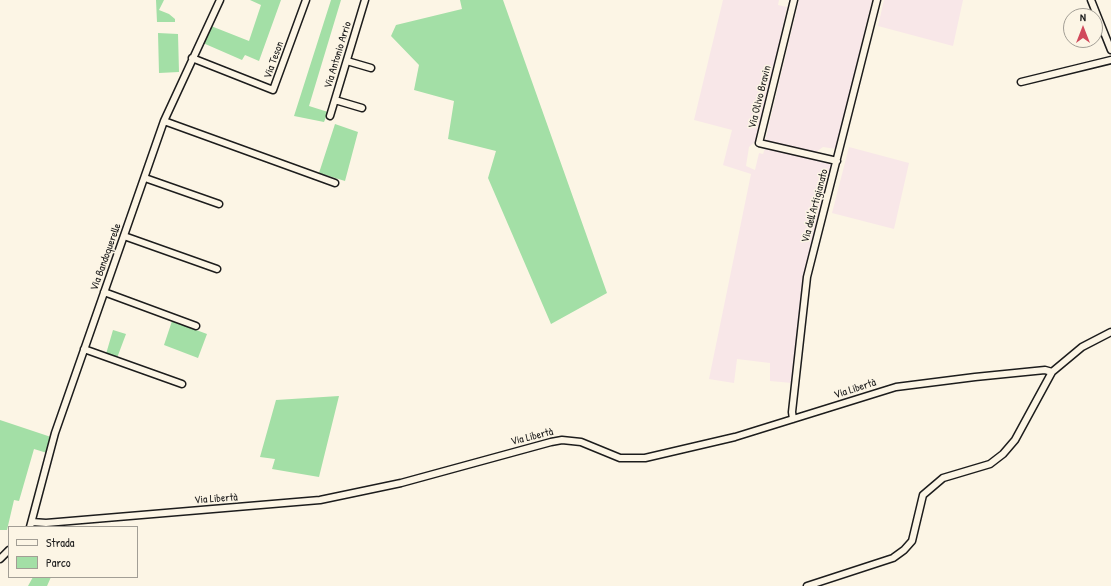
<!DOCTYPE html>
<html>
<head>
<meta charset="utf-8">
<style>
  body { margin:0 }
  #map { position:relative; width:1111px; height:586px; overflow:hidden; background:#fcf5e5; font-family:"Patrick Hand",sans-serif }
  canvas { display:block }
  .legend { position:absolute; left:8px; top:526px; width:130px; height:52px; box-sizing:border-box; background:#fcf5e5; border:1px solid #a29e95; margin:0; padding:5px 7px; list-style:none; font-size:12px; color:#1c1c1c }
  .legend li { display:flex; align-items:center; gap:8px; height:20px }
  .legend b { width:20px; border:1px solid #a29e95 }
  .north { position:absolute; left:1063px; top:8px; width:40px; height:40px; box-sizing:border-box; background:#fcf5e5; border:1px solid #a29e95; border-radius:50%; rotate:0deg; font-size:11px; font-weight:700; line-height:16px; text-align:center; color:#1c1c1c }
  .north::after { content:''; display:block; margin:auto; width:14px; height:18px; background:#d1495b; clip-path:polygon(50% 0,100% 100%,50% 72%,0 100%) }
</style>
</head>
<body>
<div id="map">
<canvas width="1111" height="586"></canvas>
<ul class="legend">
<li><b style="height:5px;background:#fcf5e5"></b>Strada</li>
<li><b style="height:11px;background:#a3dfa6"></b>Parco</li>
</ul>
<div class="north">N</div>
</div>
<script>
const c = document.querySelector('canvas').getContext('2d');
c.lineJoin = 'round';
function paint(path, color) { c.fillStyle = color; c.fill(path, 'evenodd'); }
const poly = rows => new Path2D(rows.map(r => 'M' + r).join(''));
function trace(path, color, width, dash) { c.strokeStyle = color; c.lineWidth = width; c.lineCap = dash ? 'butt' : 'round'; c.setLineDash(dash || []); c.stroke(path); }
function drawText(font, color, halo, rows, align = 'center') {
  c.font = font + ' "Patrick Hand",sans-serif'; c.lineWidth = 3; c.setLineDash([]); c.textBaseline = 'middle'; c.strokeStyle = halo; c.fillStyle = color; for (const [text, x, y, turn = 0] of rows) {
    c.save(); c.translate(x, y); c.rotate((+turn || 0) * Math.PI / 180); c.textAlign = isNaN(turn) ? turn : align; if (halo) c.strokeText(text, 0, 0); c.fillText(text, 0, 0); c.restore();
  }
}
paint(poly([
  [723,0,779,0,778,5,787,7,758,139,749,147,746,166,755,170,759,153,763,154,765,148,833,162,804,278,792,383,770,381,770,363,737,359,734,383,709,379,751,174,723,165,732,130,694,120],
  [799,0,872,0,836,149,823,147,816,152,765,141],
  [884,0,963,0,953,46,878,26],
  [849,147,909,163,894,229,832,213]
]), '#f8e7e8');
paint(poly([
  [156,0,164,0,159,10,169,14,175,19,175,22,157,22],
  [250,0,281,0,259,61,245,55,242,60,203,43,211,26,249,41,261,5],
  [331,0,341,0,309,106,328,112,324,122,294,116],
  [460,0,503,0,607,293,551,324,488,178,496,151,448,139,454,101,414,90,419,65,391,36,396,25,462,9],
  [158,33,178,34,179,72,159,73],
  [335,124,358,132,345,181,319,173],
  [172,321,207,334,198,358,164,345],
  [113,330,126,334,117,358,106,354],
  [339,396,319,477,272,469,275,459,260,457,276,400],
  [0,420,51,437,47,453,34,449,19,501,14,500,7,530,0,530],
  [33,577,51,577,47,586,28,586]
]), '#a3dfa6');
const minor = poly([
  [794,0,759,143,837,161],
  [1091,0,1111,50],
  [192,58,273,90,306,0],
  [347,61,371,68],
  [1021,82,1111,60],
  [335,100,362,108],
  [330,116,365,0],
  [164,121,335,183],
  [145,178,219,204],
  [124,236,217,269],
  [104,292,196,326],
  [84,349,182,384],
  [793,419,792,412,807,277,877,0],
  [32,522,46,523,320,500,401,483,551,442,562,440,581,442,620,458,645,458,735,437,896,387,975,377,1045,370,1052,372],
  [30,527,55,433,164,121,220,0],
  [0,559,9,550],
  [807,586,893,558,904,550,912,541,923,495,943,478,990,464,1003,454,1015,440,1052,372,1082,347,1111,332]
]);
trace(minor, '#1c1c1c', 9);
trace(minor, '#fcf5e5', 6);
drawText('11px', '#1c1c1c', '#fcf5e5', [
  ["Via Antonio Arrio",338,55,-73],
  ["Via Teson",274,60,-70],
  ["Via Olivo Bravin",760,97,-76],
  ["Via dell'Artigianato",815,206,-75],
  ["Via Bandoquerelle",106,257,-70],
  ["Via Libertà",855,389,-18],
  ["Via Libertà",532,437,-14],
  ["Via Libertà",216,499,-4]
]);
</script>
</body>
</html>
